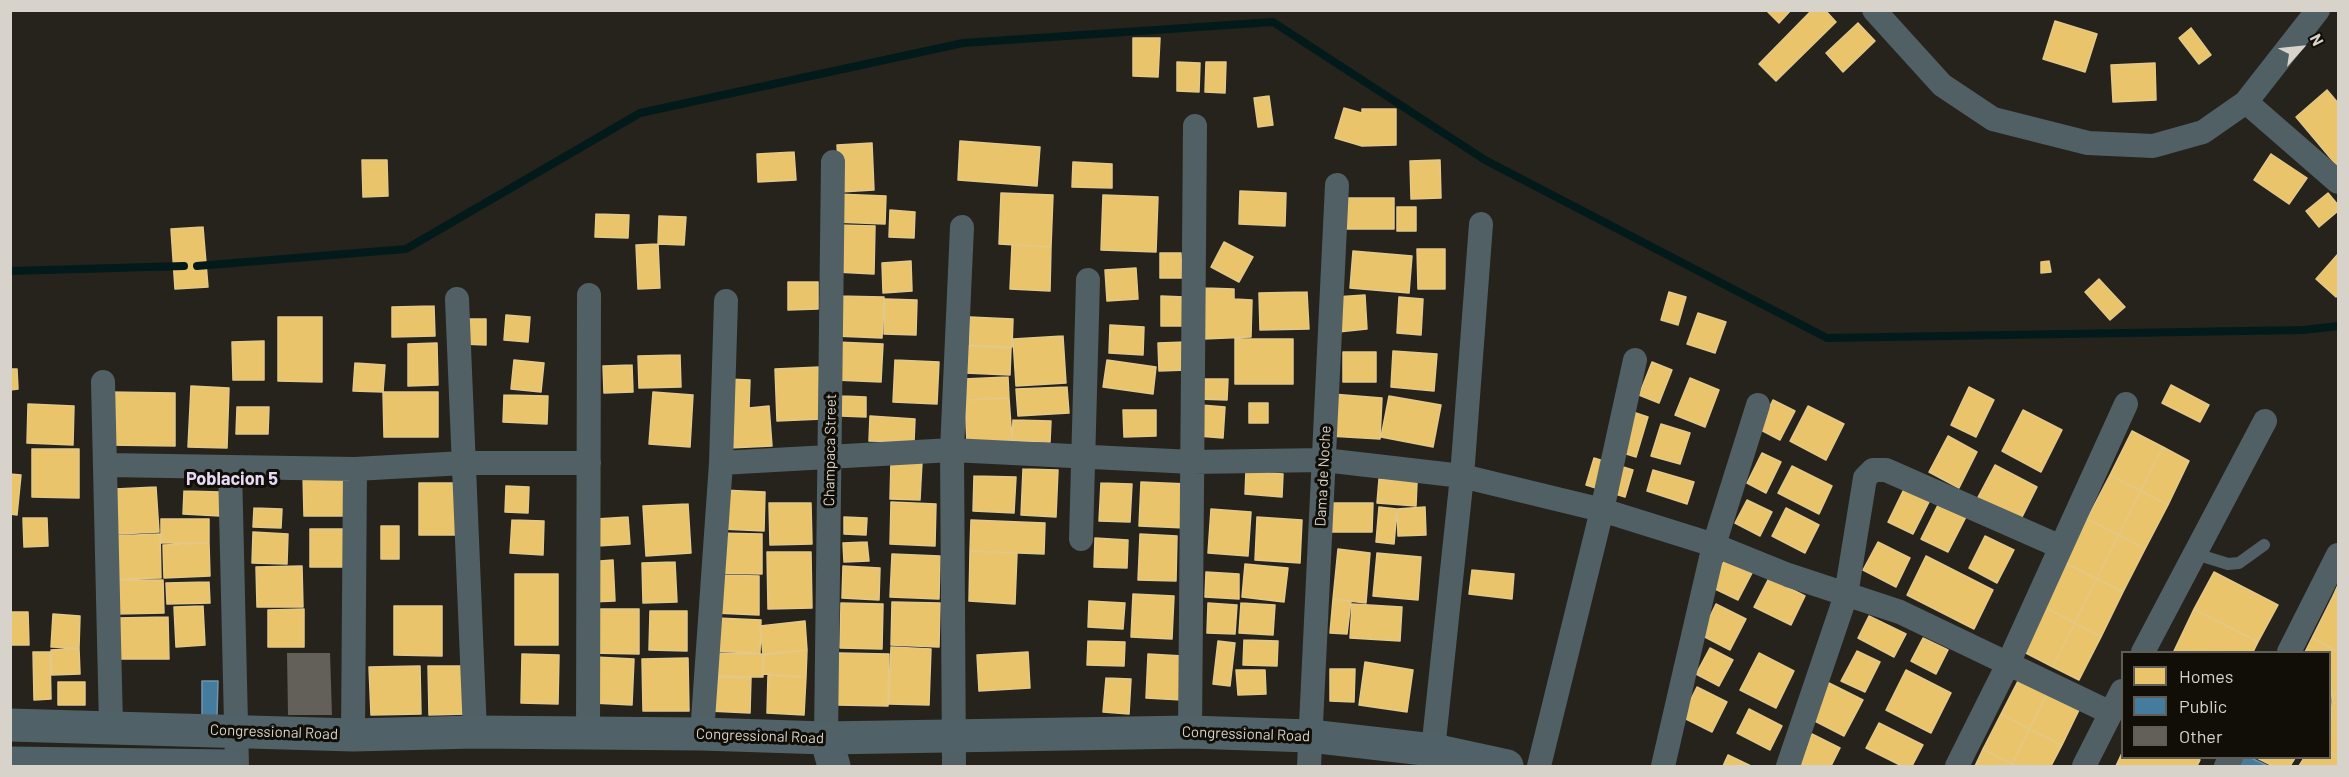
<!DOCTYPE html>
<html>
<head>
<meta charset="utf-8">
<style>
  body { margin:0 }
  #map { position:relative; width:2349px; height:777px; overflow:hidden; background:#26231c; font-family:Barlow,sans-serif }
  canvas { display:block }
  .frame { position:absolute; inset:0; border:12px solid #d7d3cb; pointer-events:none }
  .legend { position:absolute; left:2121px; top:651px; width:210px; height:108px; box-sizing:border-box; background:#110e08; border:2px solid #605d56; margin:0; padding:8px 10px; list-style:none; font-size:18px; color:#d7d3cb }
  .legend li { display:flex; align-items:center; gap:12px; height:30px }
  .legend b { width:30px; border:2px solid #605d56 }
  .north { position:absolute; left:2271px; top:18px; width:60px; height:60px; -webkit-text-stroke:4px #110e08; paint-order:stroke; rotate:63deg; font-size:16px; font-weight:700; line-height:24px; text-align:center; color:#d7d3cb }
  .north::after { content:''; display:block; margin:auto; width:21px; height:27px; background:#d7d3cb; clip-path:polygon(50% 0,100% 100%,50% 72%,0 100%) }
</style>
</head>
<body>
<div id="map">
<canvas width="2349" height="777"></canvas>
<div class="frame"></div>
<ul class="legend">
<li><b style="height:16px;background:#e9c46a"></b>Homes</li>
<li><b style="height:16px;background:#457b9d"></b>Public</li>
<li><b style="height:16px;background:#63605a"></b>Other</li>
</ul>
<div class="north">N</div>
</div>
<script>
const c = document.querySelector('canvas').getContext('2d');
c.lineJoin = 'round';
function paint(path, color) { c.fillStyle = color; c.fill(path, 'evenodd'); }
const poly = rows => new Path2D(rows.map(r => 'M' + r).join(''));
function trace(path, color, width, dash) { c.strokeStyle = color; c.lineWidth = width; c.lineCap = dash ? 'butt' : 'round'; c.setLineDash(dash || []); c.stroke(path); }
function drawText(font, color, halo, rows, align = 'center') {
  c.font = font + ' Barlow,sans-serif'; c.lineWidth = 6; c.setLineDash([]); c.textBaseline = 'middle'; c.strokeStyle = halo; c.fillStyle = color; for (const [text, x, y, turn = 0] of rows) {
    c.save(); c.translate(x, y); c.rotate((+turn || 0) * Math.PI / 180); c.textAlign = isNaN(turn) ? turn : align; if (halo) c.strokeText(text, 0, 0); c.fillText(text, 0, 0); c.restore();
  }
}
const homes = poly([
  [1766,10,1791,10,1779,23,1766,10],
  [1812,10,1825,10,1836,22,1776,81,1759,64,1812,10],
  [2055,21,2097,34,2085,72,2043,59,2055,21],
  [1858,23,1875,41,1843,72,1826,53,1858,23],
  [2191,28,2211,55,2199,64,2179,38,2191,28],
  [1133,38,1160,38,1158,77,1133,76,1133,38],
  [1177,62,1200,63,1199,92,1177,91,1177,62],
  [1206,62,1226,62,1225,93,1205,92,1206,62],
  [2155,63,2156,100,2113,102,2111,65,2155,63],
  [2327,90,2338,103,2338,167,2296,117,2327,90],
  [1269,96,1273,125,1258,127,1254,98,1269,96],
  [1344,108,1362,113,1362,109,1396,109,1396,145,1362,146,1335,138,1344,108],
  [960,141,1040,147,1037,186,958,180,960,141],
  [872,143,874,190,840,192,837,145,872,143],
  [794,152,796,180,758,182,757,154,794,152],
  [2271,154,2307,178,2289,204,2254,180,2271,154],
  [362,160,387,160,388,196,363,197,362,160],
  [1440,160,1441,198,1411,199,1410,161,1440,160],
  [1073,162,1112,164,1112,188,1072,187,1073,162],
  [1240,191,1286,193,1285,226,1239,224,1240,191],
  [1001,193,1053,195,1051,247,999,244,1001,193],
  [2328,193,2338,205,2338,211,2319,227,2306,211,2328,193],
  [836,194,886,196,885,224,835,222,836,194],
  [1103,195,1158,197,1156,252,1101,250,1103,195],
  [1340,198,1394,198,1394,229,1340,229,1340,198],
  [1397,207,1416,207,1416,231,1397,231,1397,207],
  [890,210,915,212,914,238,889,237,890,210],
  [596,214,629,215,628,238,595,237,596,214],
  [659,216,686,217,684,245,658,244,659,216],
  [837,225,875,226,874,274,836,272,837,225],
  [203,227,208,287,175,289,171,229,203,227],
  [1224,242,1253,257,1239,282,1211,267,1224,242],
  [658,244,660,288,638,289,636,245,658,244],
  [1012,245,1051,247,1050,291,1010,289,1012,245],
  [1417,249,1445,249,1445,289,1418,289,1417,249],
  [1353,251,1412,256,1409,293,1350,288,1353,251],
  [1160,253,1181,253,1182,278,1160,278,1160,253],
  [2338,254,2338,294,2336,297,2316,279,2338,254],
  [911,261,912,291,883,293,882,263,911,261],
  [2049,261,2051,272,2041,273,2041,262,2049,261],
  [1136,268,1138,299,1107,301,1105,270,1136,268],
  [2099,279,2125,307,2110,320,2085,292,2099,279],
  [788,282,818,282,818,309,788,310,788,282],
  [1205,288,1234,289,1234,299,1252,300,1251,337,1203,339,1205,288],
  [1307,292,1309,329,1260,330,1259,293,1307,292],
  [1669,292,1686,297,1678,325,1661,320,1669,292],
  [1365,295,1367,329,1338,332,1335,297,1365,295],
  [837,296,884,297,882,338,835,336,837,296],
  [1161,296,1185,297,1185,326,1161,326,1161,296],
  [1399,297,1423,299,1421,335,1397,333,1399,297],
  [885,299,917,300,916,335,884,334,885,299],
  [434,306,435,336,392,337,392,307,434,306],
  [1698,313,1726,322,1715,353,1687,344,1698,313],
  [506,315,530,317,528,342,504,340,506,315],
  [278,317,322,317,322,382,278,381,278,317],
  [970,317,1013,319,1012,347,969,345,970,317],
  [464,319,486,319,486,345,463,344,464,319],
  [1110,325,1144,327,1143,355,1109,353,1110,325],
  [1063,336,1066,383,1016,386,1013,339,1063,336],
  [1235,339,1293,339,1293,384,1235,384,1235,339],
  [264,341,264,380,233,380,232,342,264,341],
  [836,342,883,344,881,382,835,380,836,342],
  [1186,342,1187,370,1159,371,1158,343,1186,342],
  [437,343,438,385,408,386,408,344,437,343],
  [966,346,1011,348,1010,375,965,373,966,346],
  [1393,351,1437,354,1434,391,1391,387,1393,351],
  [1343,352,1376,352,1376,382,1343,382,1343,352],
  [680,355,681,387,639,388,638,356,680,355],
  [514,360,544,363,541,392,511,389,514,360],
  [895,360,939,362,937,404,893,402,895,360],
  [1107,360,1156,367,1153,394,1103,387,1107,360],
  [1652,362,1672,370,1659,403,1639,395,1652,362],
  [355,363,385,365,383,392,353,391,355,363],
  [632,365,633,392,604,393,603,366,632,365],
  [820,367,822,419,777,421,775,369,820,367],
  [10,369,17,369,18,389,10,390,10,369],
  [1008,377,1009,398,965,400,964,379,1008,377],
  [1690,378,1719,390,1705,427,1675,415,1690,378],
  [727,379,750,380,749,408,769,406,772,446,729,448,727,379],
  [1197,379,1228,379,1227,400,1197,399,1197,379],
  [2171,385,2209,405,2200,422,2162,403,2171,385],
  [191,386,229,388,227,448,188,447,191,386],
  [1067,387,1069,413,1018,416,1016,389,1067,387],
  [1969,387,1994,400,1976,437,1951,425,1969,387],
  [109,392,175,393,175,446,109,445,109,392],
  [383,392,438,392,438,437,384,437,383,392],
  [653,392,693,395,690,447,649,444,653,392],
  [1332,394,1382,398,1380,439,1329,436,1332,394],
  [504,395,548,396,547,424,503,422,504,395],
  [842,396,866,397,866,417,841,416,842,396],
  [1389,396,1441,405,1433,447,1381,437,1389,396],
  [1009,398,1012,440,967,443,965,400,1009,398],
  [1773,400,1795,411,1780,440,1759,429,1773,400],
  [1249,403,1268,403,1268,423,1249,423,1249,403],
  [28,404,74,406,73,445,27,443,28,404],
  [1201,405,1225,407,1223,438,1198,436,1201,405],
  [1808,406,1844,424,1826,460,1790,441,1808,406],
  [237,407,269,407,268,434,236,434,237,407],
  [1123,410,1156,410,1156,436,1124,437,1123,410],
  [2023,410,2062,430,2041,472,2002,451,2023,410],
  [1633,412,1648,417,1636,457,1620,452,1633,412],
  [870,416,915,419,914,442,869,441,870,416],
  [1013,420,1051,421,1050,442,1012,441,1013,420],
  [1661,424,1690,433,1680,464,1651,456,1661,424],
  [2132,431,2163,447,2141,491,2110,475,2132,431],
  [1948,436,1977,452,1959,488,1929,472,1948,436],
  [2163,447,2189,461,2168,505,2141,491,2163,447],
  [32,449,79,449,79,498,32,497,32,449],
  [1762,453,1781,462,1766,493,1747,483,1762,453],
  [1594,458,1633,470,1625,497,1586,485,1594,458],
  [891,461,922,462,920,500,890,499,891,461],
  [1995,465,2037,487,2019,523,1976,501,1995,465],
  [1792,466,1832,486,1819,514,1778,493,1792,466],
  [1023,469,1058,470,1056,517,1021,515,1023,469],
  [1653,470,1694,482,1687,504,1647,491,1653,470],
  [1246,471,1283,474,1282,497,1245,494,1246,471],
  [10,474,21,475,17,515,10,514,10,474],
  [303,474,349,474,350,516,304,516,303,474],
  [2110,475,2141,491,2119,535,2087,519,2110,475],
  [974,476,1016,477,1014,513,973,511,974,476],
  [1379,479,1417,482,1416,506,1377,503,1379,479],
  [1141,482,1188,484,1186,528,1139,526,1141,482],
  [419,483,460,483,460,535,419,535,419,483],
  [1101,483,1132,484,1130,522,1099,521,1101,483],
  [506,486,529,487,528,513,505,512,506,486],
  [156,487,159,532,118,534,115,489,156,487],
  [1905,487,1930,500,1913,534,1888,522,1905,487],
  [722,490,765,492,764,531,722,529,722,490],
  [184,491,221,492,220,516,183,514,184,491],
  [2141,491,2168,505,2145,549,2119,535,2141,491],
  [1941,499,1968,513,1948,552,1921,539,1941,499],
  [1747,500,1772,512,1760,536,1735,523,1747,500],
  [891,502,936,504,935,546,890,544,891,502],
  [769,503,811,503,812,544,770,545,769,503],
  [1327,503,1373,503,1372,532,1327,532,1327,503],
  [688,504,691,553,646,556,643,506,688,504],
  [1379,507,1397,509,1394,544,1376,542,1379,507],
  [1425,507,1426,535,1398,536,1397,509,1425,507],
  [254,508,282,509,281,528,253,527,254,508],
  [1786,508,1819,525,1805,553,1772,536,1786,508],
  [1211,509,1251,512,1248,556,1208,553,1211,509],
  [628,517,630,544,597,546,596,519,628,517],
  [844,517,867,518,866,535,844,534,844,517],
  [1257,517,1302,520,1300,563,1255,560,1257,517],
  [23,518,47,518,48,546,24,547,23,518],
  [161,519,209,519,209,543,161,543,161,519],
  [2087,519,2119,535,2097,579,2065,563,2087,519],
  [512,520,544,521,543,555,510,553,512,520],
  [971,520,1045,523,1044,554,970,551,971,520],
  [381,526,399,526,399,559,381,559,381,526],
  [310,529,349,529,348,567,310,567,310,529],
  [253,532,288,534,287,564,252,563,253,532],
  [716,533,762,534,762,574,716,573,716,533],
  [160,534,161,578,112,579,111,536,160,534],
  [1140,534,1177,536,1176,581,1138,580,1140,534],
  [2119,535,2145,549,2123,592,2097,579,2119,535],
  [1985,536,2014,550,1997,583,1969,568,1985,536],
  [1095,538,1128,540,1127,568,1094,567,1095,538],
  [867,542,869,561,844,562,843,543,867,542],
  [1878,542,1910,558,1896,587,1863,570,1878,542],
  [209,543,210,576,164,578,163,545,209,543],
  [1338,549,1370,553,1366,603,1333,599,1338,549],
  [970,551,1017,553,1015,604,969,601,970,551],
  [767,552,811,552,812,608,768,609,767,552],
  [1377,553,1421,557,1418,600,1373,596,1377,553],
  [892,554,940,556,939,599,890,597,892,554],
  [1926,556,1993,590,1974,629,1907,595,1926,556],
  [1725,559,1752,573,1738,600,1711,587,1725,559],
  [613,560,615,601,589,602,587,562,613,560],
  [675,562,677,602,643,603,642,563,675,562],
  [2065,563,2097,579,2075,623,2044,607,2065,563],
  [1245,564,1288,568,1284,602,1242,597,1245,564],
  [302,566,303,607,257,607,256,567,302,566],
  [843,566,880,568,879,600,842,598,843,566],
  [1472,570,1514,574,1512,599,1469,594,1472,570],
  [1206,572,1239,574,1239,599,1205,597,1206,572],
  [2214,572,2278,605,2258,642,2194,609,2214,572],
  [515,574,558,574,558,645,515,645,515,574],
  [715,575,759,576,759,615,715,613,715,575],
  [1769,578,1805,596,1791,625,1754,607,1769,578],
  [2097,579,2123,592,2101,637,2075,623,2097,579],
  [116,580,163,580,164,613,116,614,116,580],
  [209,582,210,603,167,604,166,583,209,582],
  [2338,585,2338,599,2333,596,2338,585],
  [1133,594,1174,596,1172,639,1131,637,1133,594],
  [2333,596,2338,599,2338,652,2312,638,2333,596],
  [1333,599,1351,601,1347,634,1330,633,1333,599],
  [1089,601,1125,603,1123,629,1088,627,1089,601],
  [892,602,940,603,939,647,891,645,892,602],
  [841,603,883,604,882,649,840,648,841,603],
  [1208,603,1237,605,1235,634,1207,633,1208,603],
  [1241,603,1275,605,1273,635,1239,633,1241,603],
  [1352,604,1402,607,1400,641,1350,638,1352,604],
  [1716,604,1746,619,1730,650,1701,635,1716,604],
  [203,606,205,645,176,647,174,607,203,606],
  [394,606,442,606,442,656,394,655,394,606],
  [2044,607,2075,623,2053,667,2022,651,2044,607],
  [304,609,304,647,268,647,268,610,304,609],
  [591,609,639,609,639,654,590,653,591,609],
  [2194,609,2258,642,2253,652,2174,651,2194,609],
  [650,611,687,611,687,651,649,650,650,611],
  [10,612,28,612,29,645,10,645,10,612],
  [53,614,80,616,79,648,51,647,53,614],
  [1869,616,1906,634,1894,657,1858,638,1869,616],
  [168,617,169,659,117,659,116,618,168,617],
  [717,618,761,620,760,653,715,651,717,618],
  [805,621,807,650,763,654,760,626,805,621],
  [2075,623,2101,637,2079,680,2053,667,2075,623],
  [1923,638,1948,650,1936,674,1911,661,1923,638],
  [2312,638,2338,652,2338,687,2332,701,2330,652,2305,652,2312,638],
  [1244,640,1278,641,1277,666,1243,665,1244,640],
  [1088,641,1125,642,1124,666,1087,665,1088,641],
  [1218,641,1235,643,1230,686,1213,684,1218,641],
  [891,647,931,649,929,705,889,704,891,647],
  [79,648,80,674,52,675,51,650,79,648],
  [1710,648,1733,660,1719,686,1696,674,1710,648],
  [807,650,806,677,763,674,764,655,807,650],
  [1857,651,1880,662,1865,692,1841,681,1857,651],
  [33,652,50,652,51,699,34,700,33,652],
  [1028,652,1030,688,979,691,977,655,1028,652],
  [711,653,763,654,763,677,711,676,711,653],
  [838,653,889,654,888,706,837,705,838,653],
  [1759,653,1794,671,1776,708,1740,690,1759,653],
  [522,654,559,655,558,704,521,703,522,654],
  [1148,654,1183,656,1182,700,1146,698,1148,654],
  [595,657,634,659,632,705,593,703,595,657],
  [688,658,689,711,643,711,642,659,688,658],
  [1365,662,1413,670,1407,712,1359,705,1365,662],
  [420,666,421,714,371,715,369,667,420,666],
  [428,666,466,666,467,714,429,715,428,666],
  [1330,669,1355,669,1354,702,1330,701,1330,669],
  [1236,670,1265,670,1266,694,1238,695,1236,670],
  [1906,670,1951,693,1931,733,1886,710,1906,670],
  [768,675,806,677,804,715,767,713,768,675],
  [710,677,751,678,750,713,709,711,710,677],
  [1106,678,1131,679,1129,714,1103,712,1106,678],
  [2019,679,2047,694,2029,729,2001,714,2019,679],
  [58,682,85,682,85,705,58,705,58,682],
  [1827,682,1863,700,1844,736,1809,718,1827,682],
  [1697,687,1727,702,1712,732,1682,717,1697,687],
  [2338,687,2338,705,2332,701,2338,687],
  [2047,694,2079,710,2062,745,2029,729,2047,694],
  [2332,701,2338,705,2338,756,2330,751,2332,701],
  [1749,709,1782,726,1770,750,1737,733,1749,709],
  [2001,714,2029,729,2012,764,1983,749,2001,714],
  [1879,723,1923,745,1912,766,1902,766,1866,748,1879,723],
  [2029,729,2062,745,2051,766,2017,766,2012,764,2029,729],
  [1812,734,1840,748,1831,766,1803,766,1797,764,1812,734],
  [1983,749,2012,764,2010,766,1975,766,1983,749],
  [2330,751,2338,756,2338,766,2299,766,2304,758,2330,758,2330,751],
  [2122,753,2122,758,2194,758,2200,760,2197,766,2116,766,2122,753],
  [1728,755,1751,766,1723,766,1728,755],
  [2257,758,2295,758,2290,766,2273,766,2257,758]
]);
paint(homes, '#e9c46a');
trace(homes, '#e4c887', 1.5);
const public = poly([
  [202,681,218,681,217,716,202,715,202,681],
  [2233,758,2251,758,2268,766,2228,766,2233,758]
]);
paint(public, '#457b9d');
trace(public, '#7195ab', 1.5);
trace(poly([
  [197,266,406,249,640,113,963,43,1273,22,1485,160,1827,338,2303,330,2338,326],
  [10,271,184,266]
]), '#031a1a', 8);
paint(poly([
  [287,653,330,653,332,715,288,715]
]), '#63605a');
trace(poly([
  [2196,554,2228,564,2239,563,2264,545]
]), '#506065', 12);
trace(poly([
  [1874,10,1942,85,1993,119,2088,143,2153,146,2203,132,2246,102,2318,10],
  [2246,102,2338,182],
  [457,299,475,732],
  [103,382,111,726],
  [721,463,952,450,1192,462,1324,460,1462,476,1602,510,1714,545,1788,575,1900,612,2111,713],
  [106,465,355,469,464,463,589,463],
  [230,468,237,766],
  [1081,539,1088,280],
  [2143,652,2265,421],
  [2289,652,2338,555],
  [1190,732,1195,126],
  [588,734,589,295],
  [702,734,721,463,726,301],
  [353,735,355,469],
  [826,738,833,162],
  [1433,750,1462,476,1481,224],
  [954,766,952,450,962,227],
  [1309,766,1337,185],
  [1539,766,1602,510,1635,360],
  [1663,766,1714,545,1758,405],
  [1788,766,1846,595,1865,478,1873,470,1886,470,2061,547],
  [1957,766,2007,666,2126,404],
  [2084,766,2122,691],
  [2226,766,2231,758]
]), '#506065', 24);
trace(poly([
  [10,725,353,735,475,732,702,734,826,738,1190,732,1310,736,1433,750,1507,766],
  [826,738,834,766],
  [10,763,229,766]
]), '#506267', 33);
drawText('15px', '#d7d3cb', '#110e08', [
  ["Champaca Street",830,450,-89],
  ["Dama de Noche",1323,476,-87],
  ["Congressional Road",274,732,2],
  ["Congressional Road",1246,734,2],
  ["Congressional Road",760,736,2]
]);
drawText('bold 18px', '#e7daf6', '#110e08', [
  ["Poblacion 5",232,479]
]);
</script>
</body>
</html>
